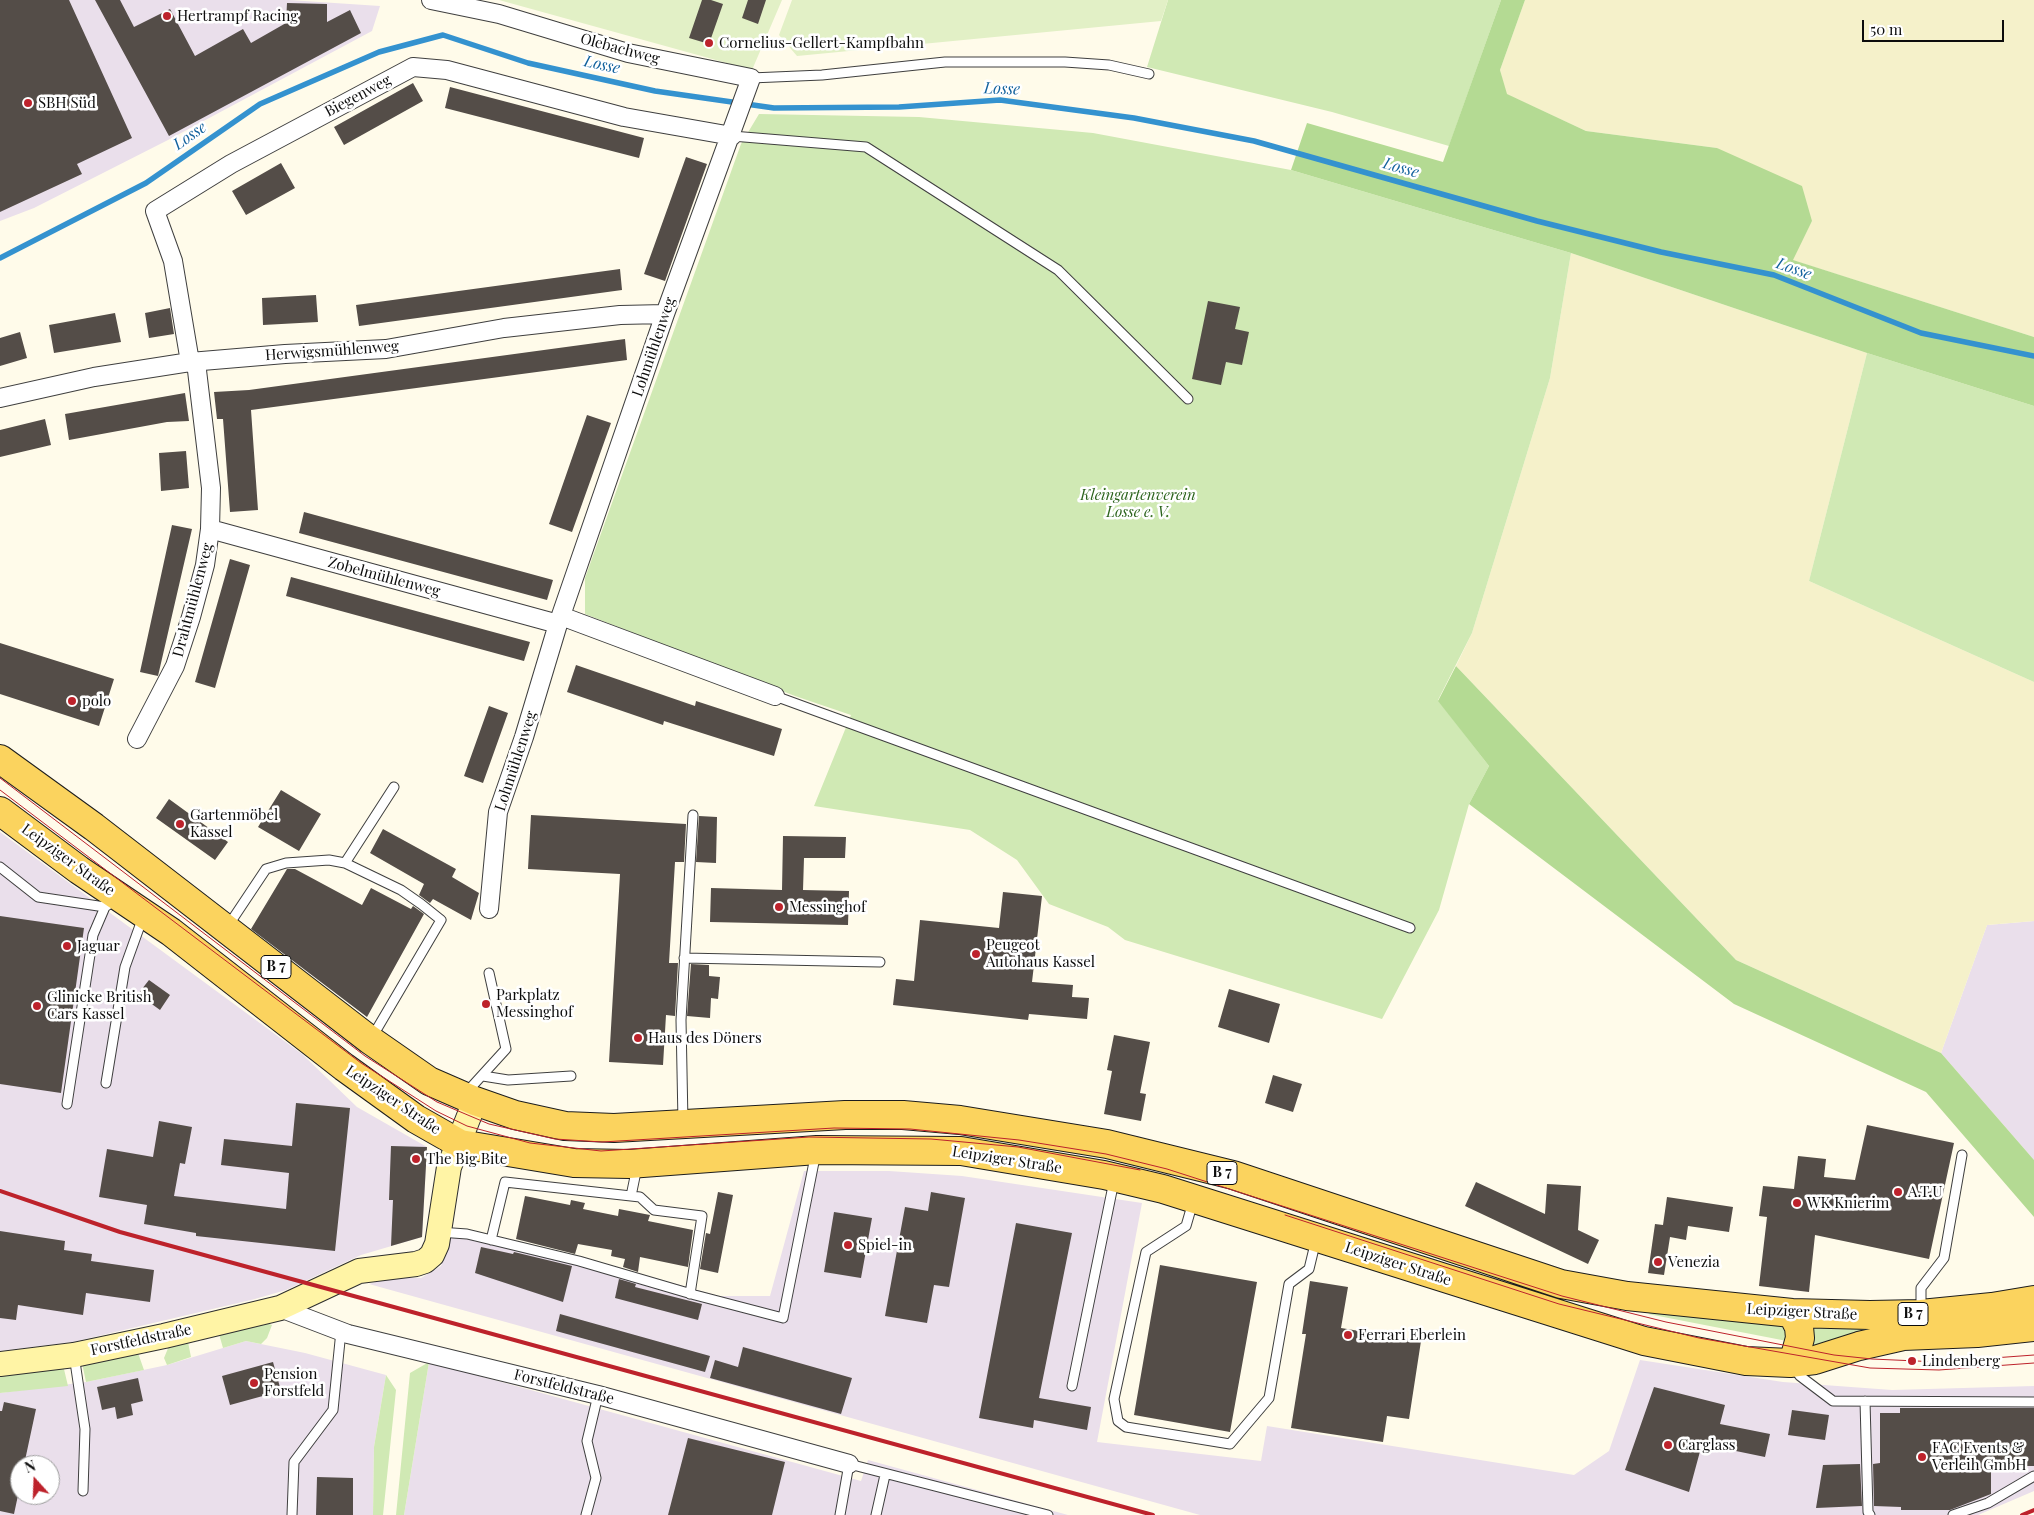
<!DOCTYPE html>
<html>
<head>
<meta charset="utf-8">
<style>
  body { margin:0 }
  #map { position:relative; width:2034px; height:1515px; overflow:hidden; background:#fffbea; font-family:"Playfair Display",serif }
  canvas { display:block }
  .north { position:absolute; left:10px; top:1455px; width:50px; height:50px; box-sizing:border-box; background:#fff; border:1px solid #9e9e9e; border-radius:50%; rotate:340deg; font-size:14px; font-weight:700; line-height:20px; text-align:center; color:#0c0c0c }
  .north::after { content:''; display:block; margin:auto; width:18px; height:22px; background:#bd222b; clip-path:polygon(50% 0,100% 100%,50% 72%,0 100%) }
  .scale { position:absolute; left:1862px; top:20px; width:142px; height:22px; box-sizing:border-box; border:2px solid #0c0c0c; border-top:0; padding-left:6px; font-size:15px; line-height:18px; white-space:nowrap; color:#0c0c0c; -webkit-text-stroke:4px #fff; paint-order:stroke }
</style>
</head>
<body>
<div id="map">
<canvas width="2034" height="1515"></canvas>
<div class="north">N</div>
<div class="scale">50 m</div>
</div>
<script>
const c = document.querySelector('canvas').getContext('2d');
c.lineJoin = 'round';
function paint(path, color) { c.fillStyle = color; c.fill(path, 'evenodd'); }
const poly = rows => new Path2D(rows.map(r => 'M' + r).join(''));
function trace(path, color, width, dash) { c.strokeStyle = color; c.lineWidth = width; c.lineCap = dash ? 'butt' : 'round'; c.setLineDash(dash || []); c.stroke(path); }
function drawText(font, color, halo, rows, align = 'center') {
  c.font = font + ' "Playfair Display",serif'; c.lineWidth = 5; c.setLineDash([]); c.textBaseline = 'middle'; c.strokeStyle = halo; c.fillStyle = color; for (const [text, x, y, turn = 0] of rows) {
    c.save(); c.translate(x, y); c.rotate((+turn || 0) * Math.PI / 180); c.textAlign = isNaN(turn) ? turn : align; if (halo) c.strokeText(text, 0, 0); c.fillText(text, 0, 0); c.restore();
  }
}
paint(poly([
  [0,0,289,0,380,6,372,31,168,140,34,208,0,221],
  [0,832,302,1054,357,1107,427,1147,422,1237,361,1255,286,1290,255,1299,73,1342,0,1351],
  [2034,921,2034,1160,1941,1053,1987,925],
  [804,1171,889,1171,962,1176,1142,1203,1097,1442,1261,1461,1267,1426,1574,1475,1609,1451,1640,1360,1783,1382,1892,1390,2034,1386,2034,1491,1978,1515,1200,1515,369,1284,387,1278,421,1278,441,1266,450,1235,581,1257,719,1296,770,1296],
  [246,1341,305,1353,386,1375,374,1447,373,1515,0,1515,0,1393,86,1382,167,1365],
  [20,1465,50,1465,50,1495,20,1495],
  [429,1362,861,1481,868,1460,1068,1515,404,1515]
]), '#eadfeb');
paint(poly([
  [1525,0,2034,0,2034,337,1792,260,1812,221,1717,148,1586,131,1506,94,1500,70],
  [1571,253,1867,353,1809,581,2034,682,2034,921,1987,925,1941,1053,1736,960,1456,666,1472,633,1550,378]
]), '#f5f1ca');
paint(poly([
  [1168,0,1501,0,1449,146,1332,112,1147,67],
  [759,114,919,117,1093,133,1291,170,1571,253,1550,378,1472,633,1438,700,1489,766,1469,804,1439,910,1382,1019,1125,940,1108,927,1049,904,1017,860,970,830,814,806,851,715,795,696,585,614,585,578,741,144],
  [1867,353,2034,406,2034,682,1809,581],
  [1651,1313,1783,1323,1792,1342,1648,1314],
  [261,1321,272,1325,267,1338,261,1344,246,1341,223,1348,219,1334],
  [1894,1323,1814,1346,1813,1325],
  [188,1342,191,1357,167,1365,164,1358,169,1346],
  [138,1353,144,1370,86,1382,82,1363],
  [429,1362,404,1515,396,1515,410,1373],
  [63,1365,68,1386,0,1393,0,1374],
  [386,1375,396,1390,383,1515,373,1515,374,1447]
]), '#d0e9b4');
paint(poly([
  [1501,0,1525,0,1500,70,1507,94,1586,131,1717,148,1802,186,1812,221,1793,260,2034,337,2034,406,1867,353,1571,253,1291,170,1307,123,1443,162],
  [1456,666,1736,960,1941,1053,2034,1160,2034,1217,1926,1092,1734,1004,1469,804,1489,766,1438,701]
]), '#b4da93');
paint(poly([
  [499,0,782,0,752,70],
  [792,0,1168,0,1161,21,797,56,779,35]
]), '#e2f0c6');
trace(poly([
  [0,258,146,183,260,104,379,52,443,35,528,63,655,91,774,108,899,107,1000,100,1134,118,1254,141,1537,221,1661,252,1774,275,1921,333,2034,356]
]), '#3492cf', 5.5);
paint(poly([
  [0,0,69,0,132,138,77,164,82,174,0,212],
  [95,0,120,0,134,27,170,9,195,56,243,29,251,43,286,23,287,3,327,4,327,22,350,10,361,33,169,136],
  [702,0,711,0,723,4,709,44,689,38],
  [748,0,766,0,758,24,742,18],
  [413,83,423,101,344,145,334,127],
  [450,87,644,138,639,158,445,108],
  [686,157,707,164,665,281,644,274],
  [281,163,295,188,246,215,232,191],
  [620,269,622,290,359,326,356,305],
  [316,295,318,322,263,325,262,298],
  [1208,301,1240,307,1235,329,1249,332,1242,365,1226,362,1221,385,1192,379],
  [170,308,174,334,149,338,145,313],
  [115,313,121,342,54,353,49,325],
  [20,332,27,358,0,366,0,338],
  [625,339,627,360,251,410,258,510,230,512,223,419,217,419,214,392,249,390],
  [185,393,189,421,167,422,69,440,65,414],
  [587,415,611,423,572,532,549,524],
  [45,419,51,445,0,457,0,430],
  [186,451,189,488,161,491,159,453],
  [304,512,553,580,547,600,299,533],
  [172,525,192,529,158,676,140,672],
  [230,559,250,565,215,688,195,682],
  [291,577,530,642,524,661,286,596],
  [0,643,114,679,99,726,0,694],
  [576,665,695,706,696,701,782,729,774,756,664,721,663,725,567,692],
  [489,706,508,713,483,783,464,776],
  [281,790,321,814,299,851,258,827],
  [169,799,228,842,215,860,156,818],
  [531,815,686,824,684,862,675,862,669,963,678,963,675,1016,666,1015,663,1065,609,1062,620,874,528,869],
  [699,816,717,817,716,863,696,862],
  [383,829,456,869,452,877,479,893,471,920,433,899,430,903,419,895,424,884,370,853],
  [783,836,846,837,845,858,804,858,803,890,849,891,848,925,710,922,711,888,782,890],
  [287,869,295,869,362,905,371,888,411,909,413,906,424,914,367,1017,251,929],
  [1003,892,1042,896,1032,982,1073,985,1072,997,1089,998,1087,1019,1029,1014,1028,1020,893,1005,896,979,914,981,920,920,999,928],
  [0,916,84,928,61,1093,0,1084],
  [691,964,709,965,709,976,720,977,718,999,711,998,710,1018,687,1016],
  [149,980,170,995,160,1010,138,994],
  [1229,989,1280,1004,1269,1043,1218,1027],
  [1114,1035,1150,1042,1140,1093,1146,1094,1141,1121,1104,1114,1112,1071,1107,1070],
  [1273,1075,1302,1084,1293,1112,1265,1103],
  [296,1103,350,1108,335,1251,196,1236,196,1233,144,1224,147,1205,99,1197,107,1149,153,1157,159,1121,192,1127,185,1164,180,1163,174,1196,286,1209,289,1173,221,1165,224,1139,292,1146],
  [1867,1125,1954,1143,1929,1259,1815,1235,1809,1292,1759,1286,1767,1217,1759,1216,1763,1186,1794,1189,1798,1156,1826,1159,1824,1177,1855,1180],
  [391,1146,427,1147,422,1237,391,1246,393,1200,389,1200],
  [1476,1182,1545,1214,1547,1184,1581,1186,1578,1230,1599,1240,1588,1264,1465,1206],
  [718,1192,733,1195,718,1273,700,1269,706,1233,710,1234],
  [931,1192,965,1198,949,1287,934,1285,927,1323,885,1316,905,1207,928,1211],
  [525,1196,570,1205,571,1200,585,1203,583,1209,618,1216,619,1209,650,1215,648,1221,693,1230,688,1267,640,1257,638,1272,623,1267,625,1259,611,1256,612,1250,578,1244,575,1254,516,1239],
  [1667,1197,1733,1207,1729,1232,1688,1226,1686,1240,1670,1237,1664,1275,1648,1273,1655,1224,1663,1225],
  [834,1212,872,1218,861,1278,824,1272],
  [1016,1223,1072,1233,1039,1398,1091,1407,1087,1430,1034,1420,1033,1428,979,1418],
  [0,1231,65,1241,64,1250,92,1254,91,1261,154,1270,150,1302,86,1293,83,1315,18,1305,16,1320,0,1318],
  [481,1247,513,1254,514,1252,572,1266,563,1302,475,1273],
  [1160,1265,1257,1282,1230,1432,1134,1415],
  [619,1279,636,1284,635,1287,702,1304,698,1320,615,1298],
  [1310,1281,1348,1287,1341,1328,1421,1341,1409,1419,1387,1416,1383,1442,1291,1428,1306,1334,1302,1334],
  [560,1314,710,1356,705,1372,556,1331],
  [743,1347,852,1378,841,1414,710,1378,715,1360,738,1367],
  [273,1362,281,1391,230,1405,222,1376],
  [138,1378,143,1401,131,1404,133,1415,117,1419,115,1407,102,1410,97,1387],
  [1654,1387,1725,1405,1720,1424,1770,1434,1765,1457,1702,1444,1689,1492,1625,1470],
  [4,1402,36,1409,24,1465,20,1465,20,1486,14,1514,0,1511,0,1411,2,1411],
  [1900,1408,2034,1408,2034,1466,1991,1466,1991,1494,1950,1510,1901,1510,1901,1507,1874,1506,1873,1464,1880,1463,1880,1413,1900,1413],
  [1792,1410,1829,1415,1825,1440,1788,1435],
  [688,1438,785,1462,772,1515,668,1515],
  [1860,1464,1862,1506,1816,1508,1823,1465],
  [317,1477,353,1478,353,1515,316,1515]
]), '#544d48');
const lane = poly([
  [751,78,822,75,945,62,1065,62,1109,65,1149,74],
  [732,136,866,147,1058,270,1188,399],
  [775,696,1410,928],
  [345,863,394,787],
  [0,867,38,897,105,907,108,905],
  [228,926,266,869,286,863,329,860,345,863,401,890,421,904,441,920,371,1039],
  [684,958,880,962],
  [483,1076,508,1080,571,1076],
  [106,1083,125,967,143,917],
  [465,1094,506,1049,489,973],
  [67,1104,93,935,105,907],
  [683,1122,681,1020,693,815],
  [631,1196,637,1167],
  [1193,1202,1186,1226,1146,1252,1114,1399,1118,1421,1126,1427,1230,1444,1269,1398,1289,1284,1309,1269,1316,1240],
  [439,1232,467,1234,579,1261,695,1295,783,1318,816,1152],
  [491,1240,505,1182,640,1197,654,1210,702,1216,690,1294],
  [1921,1310,1921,1288,1944,1258,1962,1155],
  [74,1355,85,1429,83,1491],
  [1793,1367,1800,1376,1833,1401,2034,1402],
  [1072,1386,1114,1181],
  [1865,1401,1868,1512,1870,1515],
  [292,1515,294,1462,333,1410,341,1331],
  [586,1515,596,1478,587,1441,598,1395],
  [840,1515,849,1464,1048,1515],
  [876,1515,885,1475],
  [1953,1515,1988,1503,2034,1476]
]);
const street = poly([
  [431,0,499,14,628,53,751,78,665,314,558,624,524,737,498,812,489,909],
  [190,362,173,261,155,211,231,164,413,67,447,70,624,117,732,136],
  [0,398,94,377,190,362,285,354,386,349,504,328,620,315,665,314],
  [210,529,558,624],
  [561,616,775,696],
  [137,739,175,666,191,617,205,565,210,529,211,488,196,362],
  [280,1308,348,1334,598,1395,849,1464]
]);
const secondary = poly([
  [0,1364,74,1355,164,1336,280,1308,359,1271,416,1264,425,1261,432,1255,437,1244,449,1167,475,1101]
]);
const primary = poly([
  [0,759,94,827,370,1040,429,1081,475,1101,515,1115,565,1126,614,1128,845,1115,903,1115,960,1120,1107,1144,1233,1175,1561,1284,1627,1296,1792,1313,1870,1315,1921,1314,1992,1307,2034,1300],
  [0,811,79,870,171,932,344,1067,416,1119,460,1144,574,1163,629,1164,817,1150,961,1151,1104,1175,1163,1189,1644,1341,1746,1361,1790,1363,1815,1360,1859,1346,1903,1336,1977,1333,2034,1327],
  [1790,1363,1795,1356,1800,1338,1799,1327,1792,1313]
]);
trace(lane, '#3f3f3f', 11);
trace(street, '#3f3f3f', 20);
trace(secondary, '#2e2e2e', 26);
trace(primary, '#1d1d1d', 30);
trace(lane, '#fff', 9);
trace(street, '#fff', 18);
trace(secondary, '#fff4a5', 24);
trace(primary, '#fbd35e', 28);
trace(poly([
  [0,778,365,1056,437,1102,489,1124,555,1139,602,1142,834,1128,910,1129,1019,1140,1106,1154,1167,1169,1562,1296,1666,1322,1834,1355,1872,1359,1939,1362,2034,1355],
  [0,790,361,1063,436,1111,467,1126,530,1143,601,1151,809,1137,931,1139,1018,1147,1140,1170],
  [1285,1215,1559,1304,1699,1338,1870,1368,1939,1370,2034,1363]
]), '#bd222b', 1);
trace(poly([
  [0,1191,120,1232,1153,1515],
  [2022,1515,2034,1510]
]), '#bd222b', 4);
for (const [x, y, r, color] of [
  [167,16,5,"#bd222b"],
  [709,43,5,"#bd222b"],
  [28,103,5,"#bd222b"],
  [72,701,5,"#bd222b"],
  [180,824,5,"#bd222b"],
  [779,907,5,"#bd222b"],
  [67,946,5,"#bd222b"],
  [976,954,5,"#bd222b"],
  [486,1004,5,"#bd222b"],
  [37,1006,5,"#bd222b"],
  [638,1038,5,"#bd222b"],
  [416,1159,5,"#bd222b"],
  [1898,1192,5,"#bd222b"],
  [1797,1203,5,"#bd222b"],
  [848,1245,5,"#bd222b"],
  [1658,1262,5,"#bd222b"],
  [1348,1335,5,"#bd222b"],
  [1912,1361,5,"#bd222b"],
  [254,1383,5,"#bd222b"],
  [1668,1445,5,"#bd222b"],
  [1922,1457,5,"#bd222b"]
]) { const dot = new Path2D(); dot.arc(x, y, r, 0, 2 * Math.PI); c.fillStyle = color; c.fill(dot); trace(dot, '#fff', 2); }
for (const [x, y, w] of [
  [276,967,30],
  [1222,1173,30],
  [1913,1314,30]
]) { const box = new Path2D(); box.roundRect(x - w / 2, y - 11.5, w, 23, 4); c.fillStyle = '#fff'; c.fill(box); trace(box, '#0c0c0c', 1); }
drawText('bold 14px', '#0c0c0c', null, [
  ["B 7",276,967],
  ["B 7",1222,1173],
  ["B 7",1913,1314]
]);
drawText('15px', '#0c0c0c', '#fff', [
  ["Hertrampf Racing",177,16],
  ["Cornelius-Gellert-Kampfbahn",719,43],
  ["SBH Süd",38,103],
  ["polo",82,701],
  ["Gartenmöbel",190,815],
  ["Kassel",190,832],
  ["Messinghof",789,907],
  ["Peugeot",986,945],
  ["Autohaus Kassel",986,962],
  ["Jaguar",77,946],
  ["Parkplatz",496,995],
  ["Messinghof",496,1012],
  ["Glinicke British",47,997],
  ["Cars Kassel",47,1014],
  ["Haus des Döners",648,1038],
  ["The Big Bite",426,1159],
  ["A.T.U",1908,1192],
  ["WK Knierim",1807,1203],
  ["Spiel-in",858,1245],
  ["Venezia",1668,1262],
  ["Ferrari Eberlein",1358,1335],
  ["Lindenberg",1922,1361],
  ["Pension",264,1374],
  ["Forstfeld",264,1391],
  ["Carglass",1678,1445],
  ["FAC Events &",1932,1448],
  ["Verleih GmbH",1932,1465]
], 'left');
drawText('15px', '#0c0c0c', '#fff', [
  ["Olebachweg",620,49,15],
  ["Biegenweg",358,96,-28],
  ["Lohmühlenweg",654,347,-71],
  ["Herwigsmühlenweg",332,351,-4],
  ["Zobelmühlenweg",384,577,15],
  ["Drahtmühlenweg",193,600,-75],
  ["Lohmühlenweg",516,761,-72],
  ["Leipziger Straße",68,860,36],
  ["Leipziger Straße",393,1100,34],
  ["Leipziger Straße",1007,1160,9],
  ["Leipziger Straße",1398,1264,18],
  ["Leipziger Straße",1802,1312,3],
  ["Forstfeldstraße",141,1340,-12],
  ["Forstfeldstraße",564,1387,14]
]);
drawText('italic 15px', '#2b631c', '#fff', [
  ["Kleingartenverein",1138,495],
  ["Losse e. V.",1138,512]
]);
drawText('italic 16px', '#14639e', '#fff', [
  ["Losse",602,65,12],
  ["Losse",1002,89,2],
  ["Losse",190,136,-35],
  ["Losse",1401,168,16],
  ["Losse",1794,269,20]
]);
</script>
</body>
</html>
